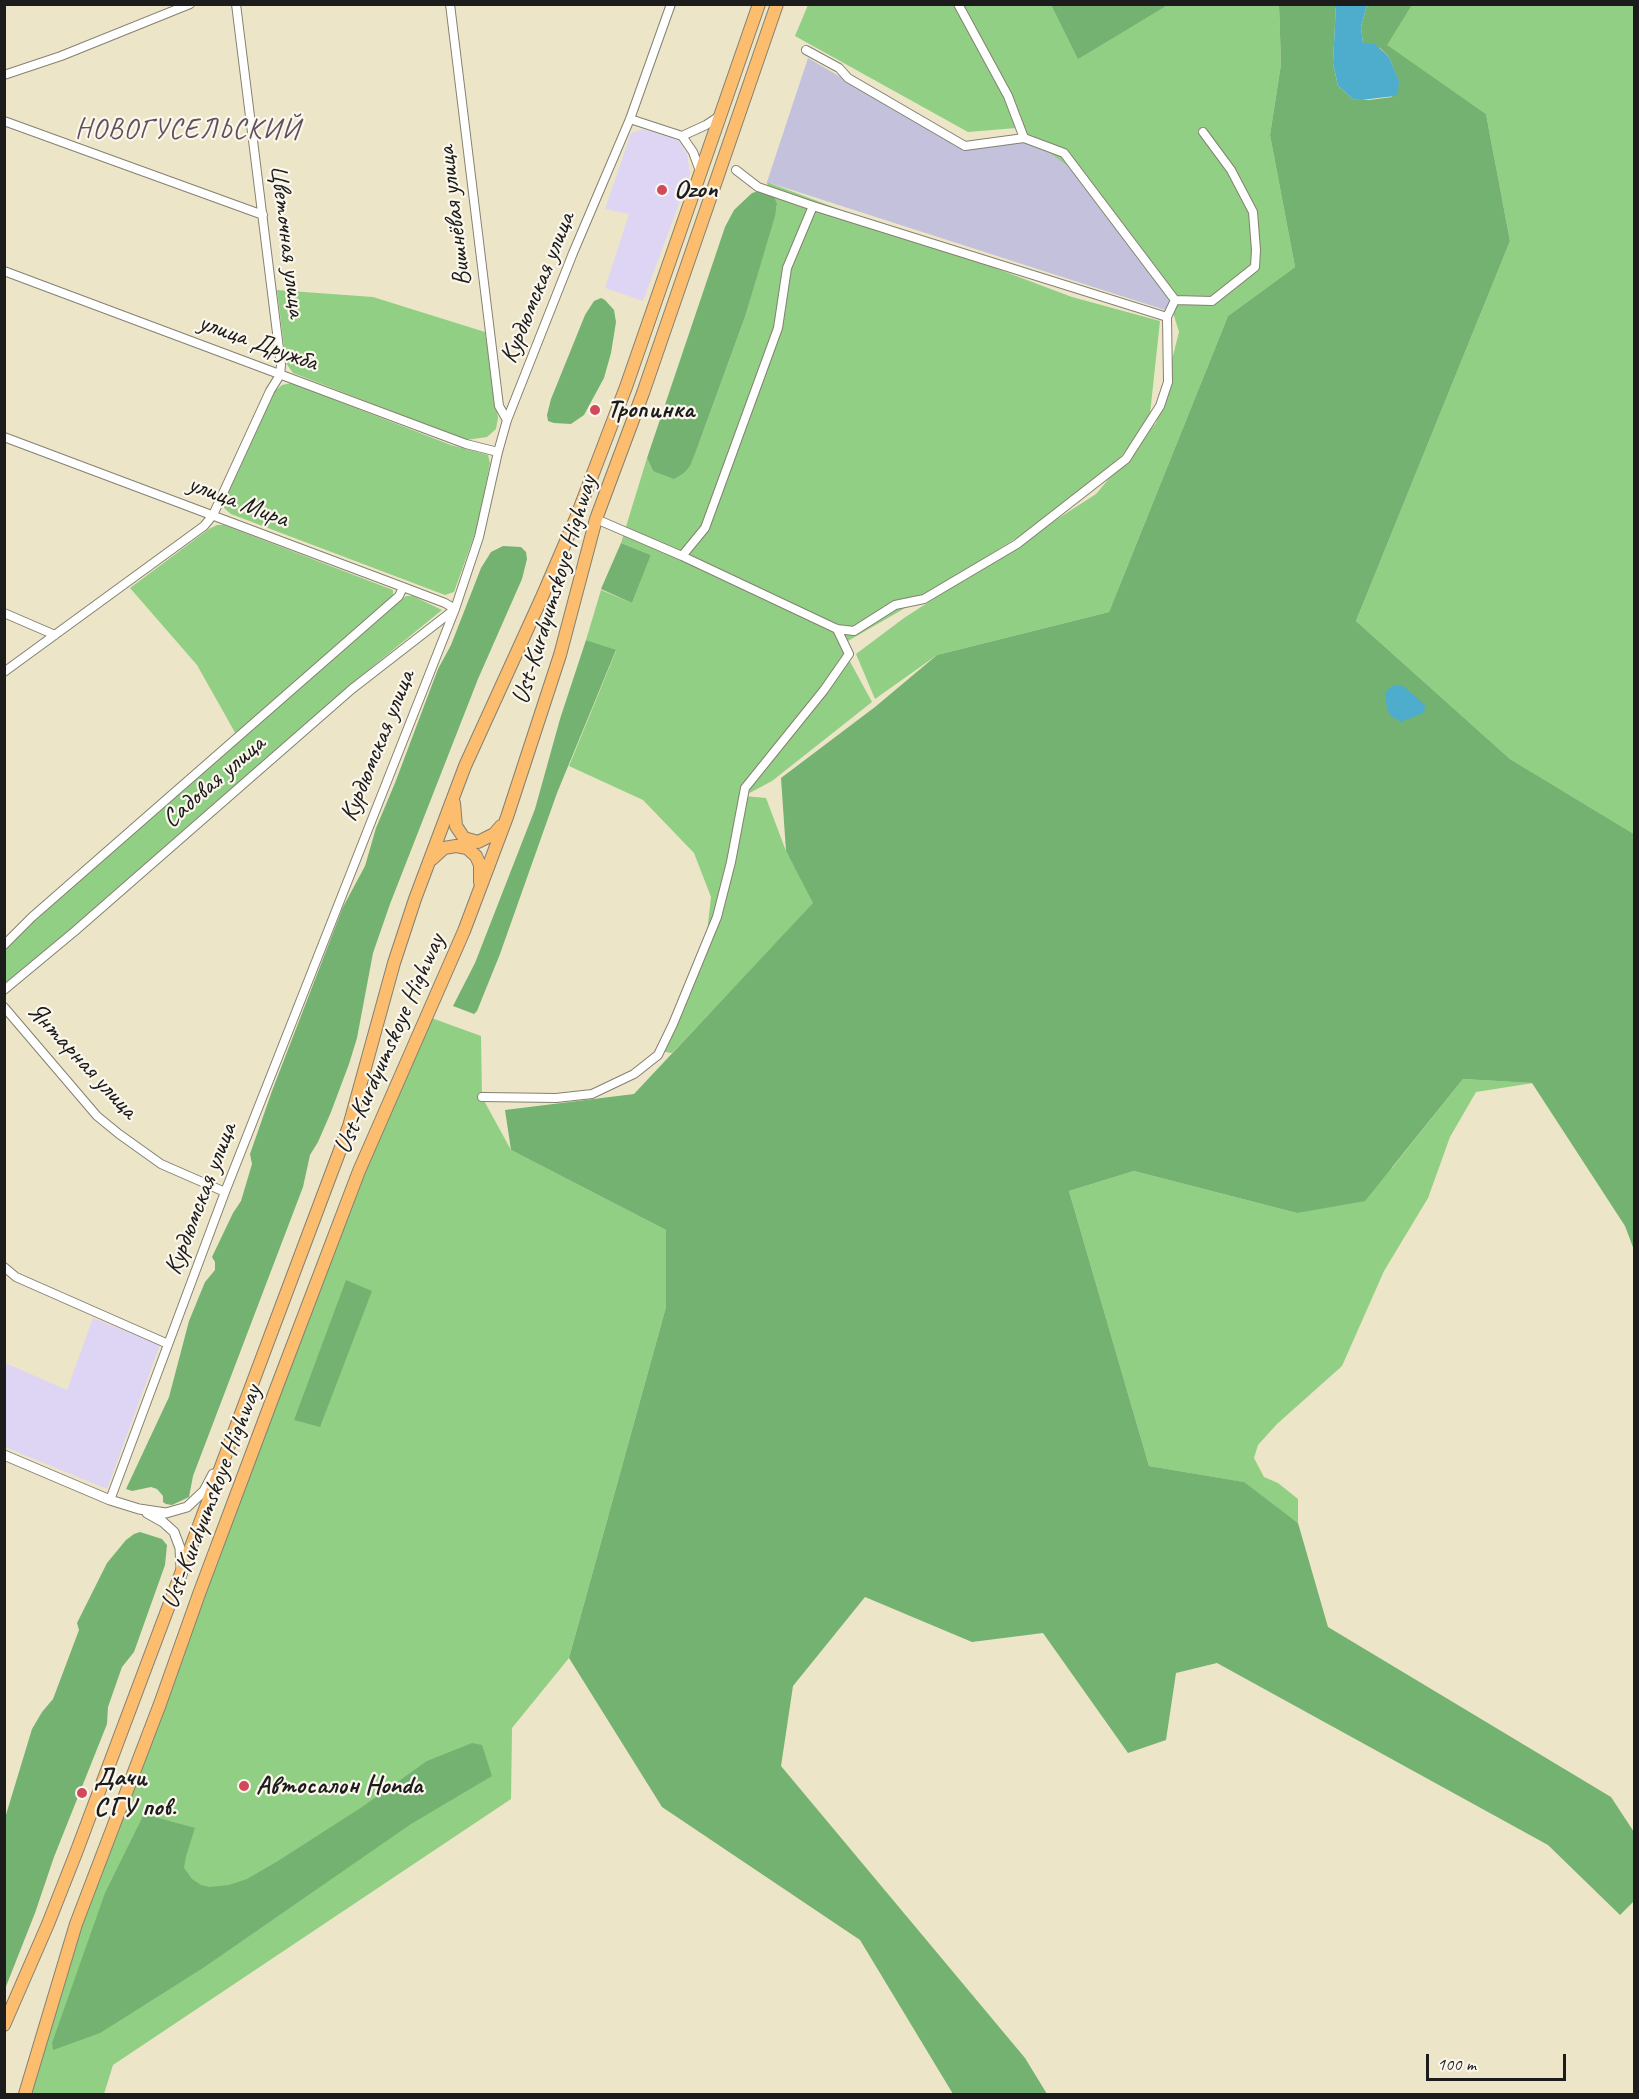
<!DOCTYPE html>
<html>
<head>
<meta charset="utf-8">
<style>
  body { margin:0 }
  #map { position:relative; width:1639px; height:2099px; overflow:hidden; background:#ede5c7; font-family:Caveat,sans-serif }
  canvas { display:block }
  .frame { position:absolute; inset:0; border:6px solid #1c1c1c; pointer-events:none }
  .scale { position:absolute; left:1426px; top:2054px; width:140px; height:27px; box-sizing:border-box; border:3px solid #1c1c1c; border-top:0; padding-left:8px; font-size:18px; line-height:21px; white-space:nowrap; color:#1c1c1c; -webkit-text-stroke:4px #fbf7ec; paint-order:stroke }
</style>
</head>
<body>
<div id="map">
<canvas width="1639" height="2099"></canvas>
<div class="frame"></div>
<div class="scale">100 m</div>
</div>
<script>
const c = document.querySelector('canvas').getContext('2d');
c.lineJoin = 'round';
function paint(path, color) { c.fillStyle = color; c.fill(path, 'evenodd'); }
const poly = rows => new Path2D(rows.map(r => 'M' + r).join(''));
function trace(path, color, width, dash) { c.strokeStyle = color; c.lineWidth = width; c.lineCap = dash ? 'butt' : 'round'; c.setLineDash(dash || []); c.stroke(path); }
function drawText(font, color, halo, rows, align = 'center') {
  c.font = font + ' Caveat,sans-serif'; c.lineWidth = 4.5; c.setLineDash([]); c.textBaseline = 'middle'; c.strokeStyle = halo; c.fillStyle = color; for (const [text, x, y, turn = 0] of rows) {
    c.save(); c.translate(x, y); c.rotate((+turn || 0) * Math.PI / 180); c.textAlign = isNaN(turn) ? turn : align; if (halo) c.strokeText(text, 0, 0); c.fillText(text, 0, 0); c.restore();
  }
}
paint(poly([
  [643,129,678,140,687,154,690,174,643,301,605,288,629,214,605,209,631,133],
  [93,1318,160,1345,107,1489,5,1447,5,1363,67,1390]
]), '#ded5f5');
paint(poly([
  [808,58,966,150,1023,141,1064,158,1172,300,1165,310,767,182]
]), '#c3c1db');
paint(poly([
  [808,5,1051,5,1078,58,1168,5,1279,5,1281,64,1270,135,1295,267,1228,316,1109,612,937,655,875,699,856,654,904,618,1096,494,1156,423,1179,332,1162,277,1091,183,1016,128,968,132,795,36],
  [1412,5,1634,5,1634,834,1510,759,1356,621,1510,241,1486,114,1386,45],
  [767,182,1072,297,1160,321,1149,423,1093,490,900,611,841,645,872,702,772,781,744,796,766,798,786,851,814,903,672,1053,658,1051,706,941,711,897,694,853,643,800,569,766,616,651,586,640,601,590,632,603,651,555,621,543,647,458,653,471,684,473,699,443,745,317,777,205,769,193],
  [277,290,373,297,485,332,498,418,496,429,487,437,466,440,293,373,286,363],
  [291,383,451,445,488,455,490,463,478,525,454,592,445,595,231,514,224,508,222,501,272,394,282,385],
  [217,525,224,525,393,590,393,596,237,736,197,665,130,588,209,529],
  [406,596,413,596,442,610,350,685,74,929,5,985,5,949,34,919],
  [426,1016,481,1036,482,1097,511,1150,666,1230,666,1307,569,1658,512,1728,511,1799,113,2065,104,2094,24,2094,59,1981,218,1543],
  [1463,1079,1533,1083,1476,1092,1450,1137,1428,1198,1384,1271,1342,1366,1277,1424,1258,1445,1254,1458,1264,1477,1278,1483,1298,1499,1298,1523,1243,1482,1149,1466,1069,1191,1134,1171,1297,1213,1392,1168]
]), '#91cf84');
paint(poly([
  [1051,5,1168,5,1078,59],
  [1279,5,1336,5,1333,63,1338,86,1353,99,1369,100,1392,97,1399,82,1389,57,1380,48,1363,43,1361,27,1367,5,1412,5,1387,45,1486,114,1510,241,1356,621,1510,759,1634,834,1634,1250,1625,1226,1532,1083,1463,1079,1365,1201,1297,1213,1134,1171,1069,1191,1149,1466,1244,1482,1298,1523,1328,1627,1611,1797,1634,1832,1634,1901,1620,1915,1548,1845,1217,1663,1176,1673,1166,1740,1128,1753,1043,1633,972,1642,865,1597,793,1686,781,1766,1025,2058,1047,2094,953,2094,860,1940,662,1807,569,1658,666,1307,666,1230,511,1150,505,1110,634,1094,813,903,786,851,781,778,875,707,937,655,1109,612,1228,316,1295,267,1270,135,1281,64],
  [759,191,769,193,774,197,777,204,775,216,745,317,699,443,690,466,684,473,674,479,653,471,647,458,725,227,734,210,752,193],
  [601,298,605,300,614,310,616,322,611,353,604,378,584,415,571,424,554,423,548,421,547,415,551,399,585,315,594,301],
  [621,543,651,555,632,603,601,589],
  [503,546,521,547,526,552,527,559,522,579,478,679,390,904,373,953,357,1038,349,1064,331,1112,318,1142,310,1155,303,1187,193,1476,189,1497,172,1505,166,1504,163,1502,163,1496,157,1489,151,1487,132,1491,126,1489,169,1397,189,1321,205,1282,215,1270,215,1262,212,1257,233,1213,241,1201,252,1164,250,1154,272,1091,343,907,365,866,376,828,395,783,438,669,451,645,481,568,491,552],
  [586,640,616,650,557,793,500,954,477,1011,474,1014,453,1006,475,963,535,809,560,719],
  [346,1280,372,1291,320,1427,294,1420],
  [140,1532,162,1539,167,1545,165,1565,134,1652,122,1667,108,1707,107,1724,54,1857,35,1913,5,1989,5,1818,32,1729,42,1712,53,1699,79,1630,77,1623,107,1563,126,1540,134,1534],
  [472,1743,482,1745,492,1776,411,1824,203,1968,100,2033,53,2050,52,2043,105,1893,144,1814,195,1828,186,1856,184,1868,192,1879,201,1885,209,1887,229,1885,247,1879,278,1861,362,1807,427,1761]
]), '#74b272');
paint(poly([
  [1336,5,1367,5,1361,27,1363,43,1375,44,1389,57,1399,81,1398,93,1395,96,1361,100,1353,99,1338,86,1333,63],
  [1393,685,1402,685,1426,706,1423,713,1401,722,1391,716,1387,709,1385,693]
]), '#4eaccd');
const minor = poly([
  [450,4,499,406,507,420],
  [958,4,1008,96,1024,138,1064,153,1175,300,1212,301,1255,267,1256,250,1253,212,1231,170,1203,132],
  [806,50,839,68,848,78,965,146,1024,138],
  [4,75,61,56,190,4],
  [630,119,682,136,693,152,700,171],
  [4,121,263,215],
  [682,136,706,125,721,115],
  [736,170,758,187,813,206,1167,317],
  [4,271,466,444,498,452],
  [4,437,403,587,445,603,455,609,352,689,75,931,4,990],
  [596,519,682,556,837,629,854,631,895,605,924,599,1017,544,1126,459,1160,406,1168,382,1167,317,1175,300],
  [682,556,705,528,778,328,787,268,813,206],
  [4,613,55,635],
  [4,672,204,526,213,515,270,391,280,375,281,365,236,4],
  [4,945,32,917,399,596,403,587],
  [4,1007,97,1116,119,1134,161,1164,225,1192],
  [482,1097,556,1098,592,1094,634,1074,658,1055,673,1024,717,917,731,862,745,788,824,690,849,654,837,629],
  [4,1267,16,1277,168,1344],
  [110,1500,225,1192,455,609,479,537,498,452,507,420,573,253,630,119,671,4]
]);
const tertiary = poly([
  [4,1455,110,1500,139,1509,166,1513,187,1507,204,1491,213,1474],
  [147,1513,163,1522,174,1532,180,1548,181,1568]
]);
const primary = poly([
  [454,803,456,826,464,838,478,842,494,834,501,826],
  [432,859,444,848,456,846,467,848,476,856,480,865,480,882],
  [4,2025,48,1924,76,1853,349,1126,394,963,415,899,465,766,542,597,576,518,626,387,759,4],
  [25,2094,76,1924,160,1704,199,1594,276,1389,359,1171,464,931,507,817,560,655,596,519,643,393,777,4]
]);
trace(minor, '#848072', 10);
trace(tertiary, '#848072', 11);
trace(primary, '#848072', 14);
trace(minor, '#fff', 8);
trace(tertiary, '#fff', 9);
trace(primary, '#fcbd6f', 12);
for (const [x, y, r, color] of [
  [662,190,6,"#d1495b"],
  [595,410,6,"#d1495b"],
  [244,1786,6,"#d1495b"],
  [82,1793,6,"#d1495b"]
]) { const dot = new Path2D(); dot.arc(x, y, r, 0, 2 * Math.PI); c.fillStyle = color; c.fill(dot); trace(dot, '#fbf7ec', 2); }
drawText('bold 26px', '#1c1c1c', '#fbf7ec', [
  ["Ozon",674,190],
  ["Тропинка",607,410],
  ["Дачи",94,1778],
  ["СГУ пов.",94,1808],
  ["Автосалон Honda",256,1786]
], 'left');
drawText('26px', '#1c1c1c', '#fbf7ec', [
  ["Вишнёвая улица",455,216,-97],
  ["Цветочная улица",287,241,83],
  ["Курдюмская улица",538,288,-68],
  ["улица Дружба",258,343,20],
  ["улица Мира",238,502,21],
  ["Ust-Kurdyumskoye Highway",555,590,-73],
  ["Курдюмская улица",378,746,-68],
  ["Садовая улица",214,782,-41],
  ["Ust-Kurdyumskoye Highway",390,1044,-66],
  ["Янтарная улица",82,1061,47],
  ["Курдюмская улица",201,1199,-69],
  ["Ust-Kurdyumskoye Highway",212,1497,-69]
]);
c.letterSpacing = '1.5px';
drawText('28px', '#60505e', '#fbf7ec', [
  ["НОВОГУСЕЛЬСКИЙ",188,131]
]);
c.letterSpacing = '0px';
</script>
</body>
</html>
